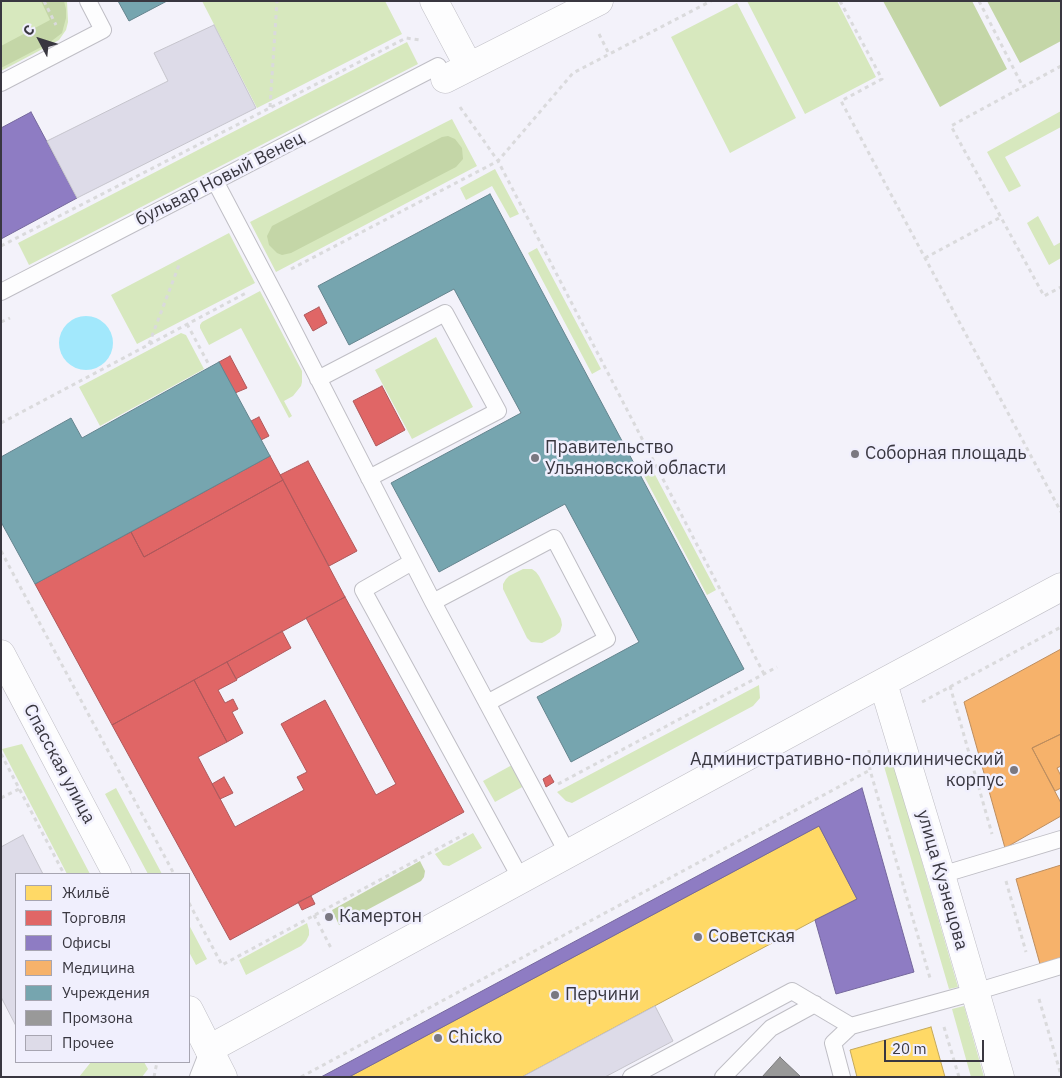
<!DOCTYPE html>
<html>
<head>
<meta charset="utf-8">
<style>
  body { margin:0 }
  #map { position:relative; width:1062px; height:1078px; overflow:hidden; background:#f3f2fa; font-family:"IBM Plex Sans",sans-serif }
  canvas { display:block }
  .frame { position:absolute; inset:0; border:2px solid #393740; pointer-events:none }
  .legend { position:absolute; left:15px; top:873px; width:175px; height:190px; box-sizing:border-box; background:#f0effd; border:1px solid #a7a5b1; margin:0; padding:6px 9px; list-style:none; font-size:15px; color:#393740 }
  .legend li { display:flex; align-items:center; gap:10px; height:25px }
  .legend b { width:25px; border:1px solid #a7a5b1 }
  .north { position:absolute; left:15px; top:15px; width:50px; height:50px; -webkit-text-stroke:4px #f0effd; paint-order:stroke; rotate:310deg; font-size:14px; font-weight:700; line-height:20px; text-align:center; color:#393740 }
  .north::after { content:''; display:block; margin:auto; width:18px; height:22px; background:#393740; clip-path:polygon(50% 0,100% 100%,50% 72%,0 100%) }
  .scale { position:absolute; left:884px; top:1040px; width:100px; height:22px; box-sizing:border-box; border:2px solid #393740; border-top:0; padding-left:6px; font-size:15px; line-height:18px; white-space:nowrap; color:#393740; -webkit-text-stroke:4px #f0effd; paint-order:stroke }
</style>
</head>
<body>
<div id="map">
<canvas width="1062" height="1078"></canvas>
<div class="frame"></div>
<ul class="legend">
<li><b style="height:14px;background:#ffd966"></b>Жильё</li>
<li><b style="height:14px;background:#e06666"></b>Торговля</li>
<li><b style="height:14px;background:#8e7cc3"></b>Офисы</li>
<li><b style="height:14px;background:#f6b26b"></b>Медицина</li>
<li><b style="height:14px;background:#76a5af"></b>Учреждения</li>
<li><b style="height:14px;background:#999"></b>Промзона</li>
<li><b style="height:14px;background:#dddbe8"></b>Прочее</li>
</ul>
<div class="north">С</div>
<div class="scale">20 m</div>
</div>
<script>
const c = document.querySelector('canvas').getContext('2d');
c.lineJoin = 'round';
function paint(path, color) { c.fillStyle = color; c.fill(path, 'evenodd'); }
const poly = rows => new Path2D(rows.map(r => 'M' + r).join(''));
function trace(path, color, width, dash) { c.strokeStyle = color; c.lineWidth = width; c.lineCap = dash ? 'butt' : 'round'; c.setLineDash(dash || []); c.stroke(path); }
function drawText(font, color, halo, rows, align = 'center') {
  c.font = font + ' "IBM Plex Sans",sans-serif'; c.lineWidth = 5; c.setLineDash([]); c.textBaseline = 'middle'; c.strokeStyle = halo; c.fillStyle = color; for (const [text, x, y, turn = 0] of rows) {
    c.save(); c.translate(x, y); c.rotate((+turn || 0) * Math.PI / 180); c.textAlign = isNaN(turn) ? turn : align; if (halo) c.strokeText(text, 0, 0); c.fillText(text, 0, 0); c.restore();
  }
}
paint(poly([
  [1,1,67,1,68,22,66,30,59,40,50,45,1,71],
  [202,1,385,1,402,34,257,108],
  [747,1,837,1,876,77,805,114],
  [737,3,796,118,730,153,671,37],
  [407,42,418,64,29,265,18,243],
  [1061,111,1061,127,1005,157,1021,186,1009,192,987,152],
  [452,119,477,166,276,272,250,222],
  [495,169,519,214,510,218,492,186,466,200,460,188],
  [1038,216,1054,246,1061,242,1061,258,1049,265,1027,223],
  [229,233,255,283,137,344,111,295],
  [537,248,601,369,592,374,528,253],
  [260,291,302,371,302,382,301,386,293,396,284,401,292,416,289,418,241,328,209,345,200,328,200,325,202,322],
  [181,333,186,335,204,369,100,426,79,387],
  [436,337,473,407,412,439,375,370],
  [652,469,716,590,707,595,643,474],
  [523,569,532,569,536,572,539,576,561,619,562,625,560,632,555,636,542,643,531,642,527,638,503,589,503,584,506,579,509,576],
  [759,685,760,698,753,706,572,803,566,801,557,792],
  [22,744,90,874,67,874,2,749],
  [891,754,958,987,949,989,881,756],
  [512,765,524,786,495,802,483,781],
  [116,788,162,874,148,874,105,794],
  [473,833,482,848,449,866,443,865,435,854],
  [307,923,309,930,309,935,306,941,301,946,246,975,239,960],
  [189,925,207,959,196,965,189,952],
  [964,1006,984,1077,971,1077,952,1009],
  [91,1062,144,1062,148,1069,142,1077,79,1077]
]), '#d7e8be');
paint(poly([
  [41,1,64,1,66,9,66,18,62,33,49,43,1,68,1,46,50,20],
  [883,1,972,1,1007,69,940,107],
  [987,1,1061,1,1061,41,1020,63],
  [448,136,455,139,462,148,463,159,456,167,291,253,282,255,277,253,269,245,267,236,272,226,442,137],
  [420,861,425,871,424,877,421,881,339,925,332,910]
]), '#c4d6a7');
paint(poly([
  '59 343a27 27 0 1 1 54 0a27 27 0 1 1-54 0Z'
]), '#a2e8fc');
const homes = poly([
  [819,826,857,899,815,920,522,1077,349,1077,819,826],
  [931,1027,945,1077,857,1077,850,1050,931,1027]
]);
paint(homes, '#ffd966');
trace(homes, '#c4a85b', 1);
const shops = poly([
  [319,307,327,323,313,331,304,315,319,307],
  [230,356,247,388,235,393,219,362,230,356],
  [382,386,405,430,376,446,353,401,382,386],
  [259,417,269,436,261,440,251,421,259,417],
  [270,456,283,480,144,557,131,532,270,456],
  [308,461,357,551,329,566,280,475,308,461],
  [283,480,345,597,112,725,35,584,131,532,144,557,283,480],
  [345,597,464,812,230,940,112,725,194,680,227,742,198,757,235,827,304,790,297,777,307,772,281,724,325,700,376,795,396,784,306,618,345,597],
  [282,631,291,648,236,679,227,662,282,631],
  [227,662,237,680,218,690,225,703,233,699,238,709,232,712,243,733,227,742,194,680,227,662],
  [550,775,554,782,546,787,543,779,550,775],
  [224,777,233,793,220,799,212,784,224,777],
  [311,896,315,904,302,910,298,902,311,896]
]);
paint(shops, '#e06666');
trace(shops, '#ae585b', 1);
const offices = poly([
  [31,112,77,198,1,239,1,128,31,112],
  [862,788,914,972,836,994,815,920,857,899,819,826,349,1077,321,1077,862,788]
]);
paint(offices, '#8e7cc3');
trace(offices, '#74679c', 1);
const health = poly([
  [1061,649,1061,734,1032,748,1061,803,1061,816,1005,848,964,702,1061,649],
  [1061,734,1061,766,1057,768,1061,776,1061,788,1055,791,1032,748,1061,734],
  [1061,865,1061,958,1040,964,1016,879,1061,865]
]);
paint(health, '#f6b26b');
trace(health, '#bd8d5e', 1);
const public = poly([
  [118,1,167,1,129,21,118,1],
  [490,194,744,669,571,762,537,697,639,642,565,504,439,572,391,483,521,413,454,289,349,345,318,286,490,194],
  [219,362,270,456,35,584,1,522,1,457,71,418,82,438,219,362]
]);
paint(public, '#76a5af');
trace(public, '#64848e', 1);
const industry = poly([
  [780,1057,783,1060,801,1077,762,1077,780,1057]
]);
paint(industry, '#999');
trace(industry, '#7c7c7e', 1);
const building = poly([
  [214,25,256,108,77,198,47,141,168,81,154,53,214,25],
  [23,835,43,874,16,874,16,1026,1,997,1,847,23,835],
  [655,1006,673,1041,605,1077,522,1077,655,1006]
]);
paint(building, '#dddbe8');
trace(building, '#c5c4cc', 1);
const lane = poly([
  [1,83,103,30,88,1],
  [215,181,281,306,433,602,568,854],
  [1,292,438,66],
  [318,379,445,313,498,411,369,478],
  [412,562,363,590,521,879],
  [433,602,554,538,607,639,487,703],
  [941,875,1061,839],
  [198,1077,209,1049],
  [631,1077,792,991,851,1026],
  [723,1077,771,1028,815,1004],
  [842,1077,833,1043,851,1026,975,992,1061,966]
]);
const street = poly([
  [434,1,469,67],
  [445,79,599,1],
  [883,683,941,875,1000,1077],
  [209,1049,858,696,1061,587]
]);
const secondary = poly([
  [1,654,117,874],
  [189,1010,223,1077]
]);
trace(lane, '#bfbec5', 18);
trace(street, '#bfbec5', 29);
trace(secondary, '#bfbec5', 29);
trace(poly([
  [44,1,56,25],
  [840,1,882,79,841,101,1061,512],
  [979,1,1023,87],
  [599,34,609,54],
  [1061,66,951,126,1044,296,1061,287],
  [270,107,277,1],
  [460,107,498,161,764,674],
  [1,246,406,38,420,40],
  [925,258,1001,217],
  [291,269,498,161,573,73,711,1],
  [1,322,10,318],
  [187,324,208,363],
  [149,344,179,265],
  [1,423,246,293],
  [1,551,174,874],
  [950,686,992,834],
  [922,702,1061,627],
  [869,750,870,770,930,978],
  [1,754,64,874],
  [558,784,777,667],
  [1,798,19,789],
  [1006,881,1026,952],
  [189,903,222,965,467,833],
  [314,915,331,948],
  [1039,999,1061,1075],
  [944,1027,959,1077],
  [154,1077,157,1062],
  [301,1077,870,770]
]), '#dadadc', 3, [4, 4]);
trace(lane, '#fdfdfe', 16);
trace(street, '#fdfdfe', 28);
trace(secondary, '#fdfdfe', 28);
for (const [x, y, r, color] of [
  [855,454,5,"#7a7881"],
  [535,458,5,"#7a7881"],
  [1014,770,5,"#7a7881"],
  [329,917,5,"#7a7881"],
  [698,937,5,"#7a7881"],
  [555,995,5,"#7a7881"],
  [438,1038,5,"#7a7881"]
]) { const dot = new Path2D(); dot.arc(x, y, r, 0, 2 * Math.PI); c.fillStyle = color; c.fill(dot); trace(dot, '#f0effd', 2); }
drawText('18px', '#393740', '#f0effd', [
  ["бульвар Новый Венец",220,179,-27],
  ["Спасская улица",59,764,62],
  ["улица Кузнецова",942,880,74]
]);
drawText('18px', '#393740', '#f0effd', [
  ["Правительство",545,448],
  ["Ульяновской области",545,469],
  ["Соборная площадь",865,454],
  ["Административно-поликлинический",1004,760,"right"],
  ["корпус",1004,781,"right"],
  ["Камертон",339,917],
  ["Советская",708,937],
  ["Перчини",565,995],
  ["Chicko",448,1038]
], 'left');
</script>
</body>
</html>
